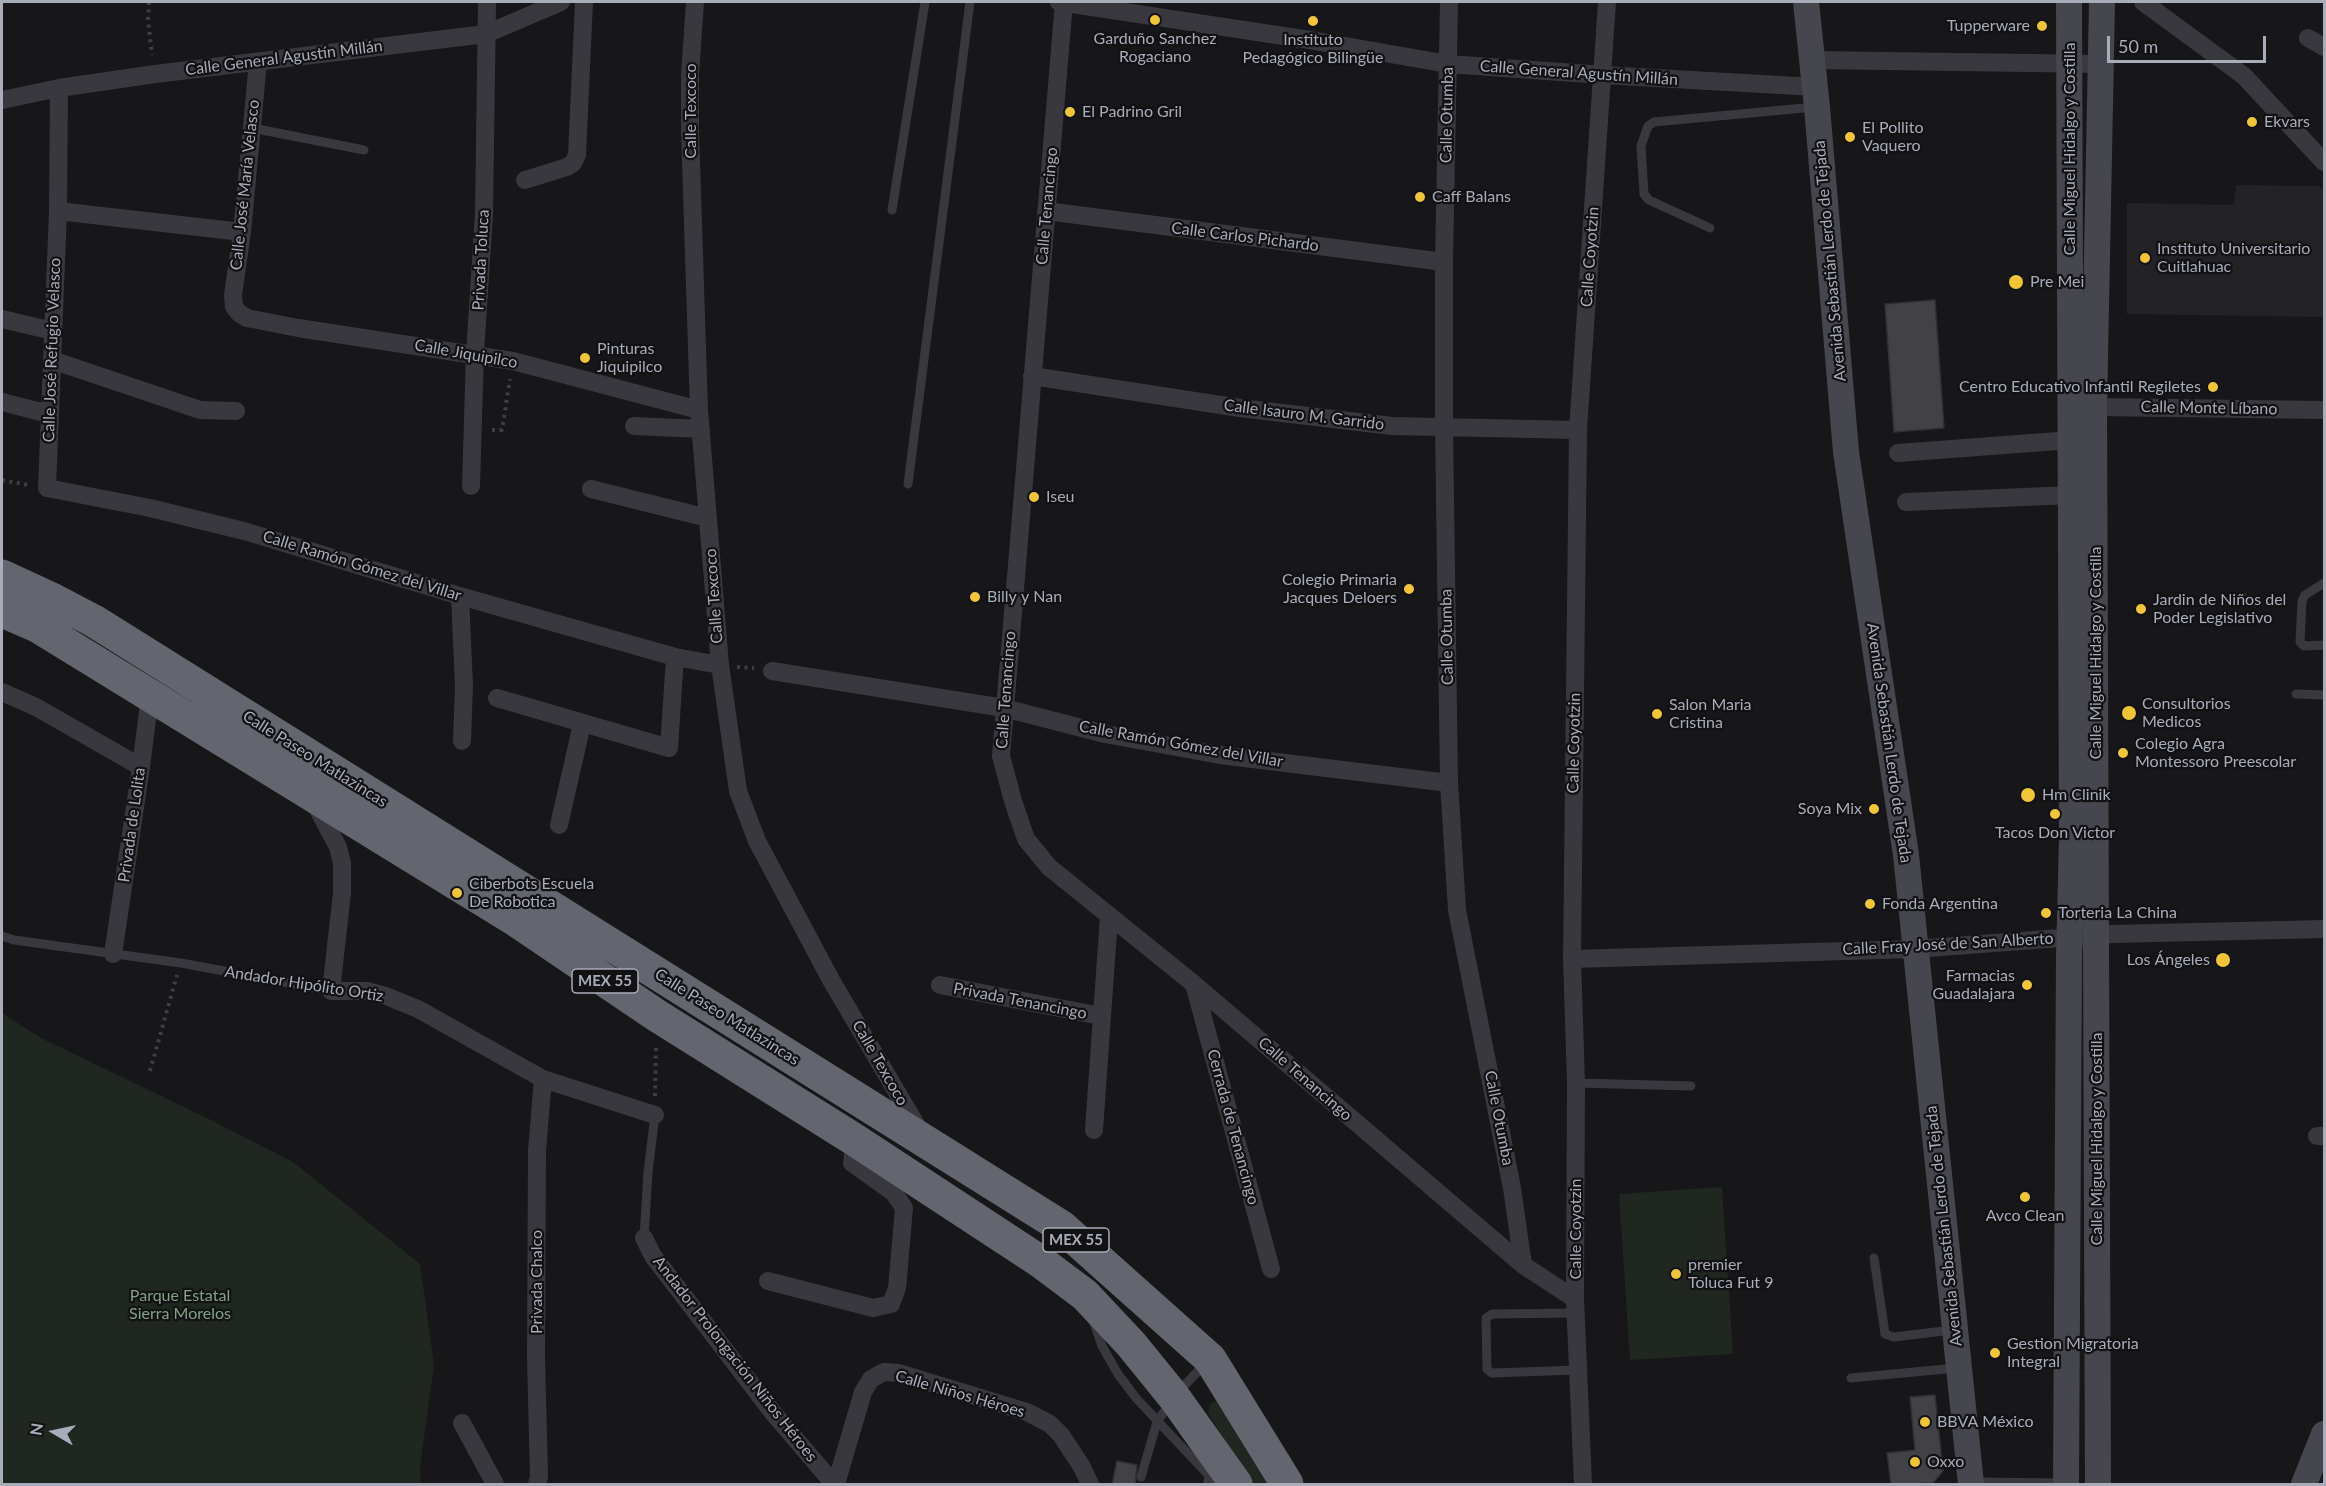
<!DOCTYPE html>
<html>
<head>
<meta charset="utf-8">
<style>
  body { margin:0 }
  #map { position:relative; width:2326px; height:1486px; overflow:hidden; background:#171719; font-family:Lato,sans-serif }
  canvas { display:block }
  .frame { position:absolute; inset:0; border:3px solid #a9acb9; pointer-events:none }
  .north { position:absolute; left:24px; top:1402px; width:60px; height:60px; -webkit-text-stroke:4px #121214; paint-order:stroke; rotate:279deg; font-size:16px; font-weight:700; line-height:24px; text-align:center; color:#a9acb9 }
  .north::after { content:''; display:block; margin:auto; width:21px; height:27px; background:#a9acb9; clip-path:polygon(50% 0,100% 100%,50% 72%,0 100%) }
  .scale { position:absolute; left:2107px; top:36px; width:159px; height:27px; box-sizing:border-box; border:3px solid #a9acb9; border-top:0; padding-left:8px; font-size:18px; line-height:21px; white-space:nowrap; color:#a9acb9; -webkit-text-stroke:4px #121214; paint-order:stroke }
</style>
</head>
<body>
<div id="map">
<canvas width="2326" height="1486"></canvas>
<div class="frame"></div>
<div class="north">N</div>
<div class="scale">50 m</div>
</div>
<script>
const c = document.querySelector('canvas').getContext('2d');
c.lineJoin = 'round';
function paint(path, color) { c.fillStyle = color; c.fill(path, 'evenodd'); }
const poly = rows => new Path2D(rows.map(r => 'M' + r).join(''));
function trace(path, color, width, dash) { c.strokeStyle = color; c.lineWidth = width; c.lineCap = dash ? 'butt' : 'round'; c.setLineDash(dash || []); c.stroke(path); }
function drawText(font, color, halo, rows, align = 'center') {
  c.font = font + ' Lato,sans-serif'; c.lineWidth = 4.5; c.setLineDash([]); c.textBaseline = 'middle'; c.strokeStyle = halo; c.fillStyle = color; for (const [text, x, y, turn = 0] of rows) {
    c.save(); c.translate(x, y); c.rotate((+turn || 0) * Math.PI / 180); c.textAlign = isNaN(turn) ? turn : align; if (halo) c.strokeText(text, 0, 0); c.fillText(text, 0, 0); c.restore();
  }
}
paint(poly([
  [2236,185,2319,186,2324,192,2324,317,2127,314,2127,203,2234,205]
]), '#232326');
paint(poly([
  [2,1013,41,1038,209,1119,293,1162,420,1264,434,1365,420,1467,421,1484,2,1484],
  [1722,1187,1733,1354,1630,1360,1619,1194],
  [1219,1398,1278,1484,1252,1484,1208,1413,1210,1404]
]), '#1f2720');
const building = poly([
  [1935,300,1944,428,1894,432,1885,304,1935,300],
  [1935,1395,1943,1471,1933,1483,1891,1485,1887,1453,1915,1450,1910,1397,1935,1395],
  [1117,1461,1137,1465,1135,1485,1112,1485,1117,1461]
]);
paint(building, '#414146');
trace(building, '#313135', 1.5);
trace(poly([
  [149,2,148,20,152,55],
  [492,430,502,430,510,379],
  [2,480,28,485],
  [737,667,754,668],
  [150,1071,177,975],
  [655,1096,656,1046]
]), '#3e3f45', 4, [3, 4.5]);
trace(poly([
  [252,128,364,150],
  [892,210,925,2],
  [1710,228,1649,200,1644,194,1641,146,1648,126,1654,122,1815,107],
  [908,484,970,2],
  [2324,583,2305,595,2302,601,2300,642,2304,646,2324,645],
  [2296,694,2324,695],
  [2,936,14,940,181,963,331,991],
  [1576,1083,1691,1086],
  [644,1238,648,1172,655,1115],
  [1874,1258,1885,1334,1894,1337,1952,1330],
  [1576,1313,1492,1314,1486,1318,1487,1369,1492,1373,1578,1370],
  [1094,1323,1102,1346,1118,1374,1136,1398,1213,1480],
  [1851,1378,1956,1368],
  [1178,1392,1206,1363],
  [1141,1477,1157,1422,1170,1403],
  [1973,1482,2064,1483]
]), '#38383e', 9);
trace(poly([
  [695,2,690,75,690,130,699,410,720,665,738,791,757,841,831,980,921,1133],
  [1059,2,1310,40,1448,64,1603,75,1815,87],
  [1064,2,1001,756,1013,801,1026,839,1049,867,1194,984,1523,1265,1575,1299],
  [1449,2,1444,262,1444,427,1449,783,1457,910,1512,1188,1523,1265],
  [2143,2,2244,76,2324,162],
  [2308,38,2324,47],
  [1813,60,2102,64],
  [258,62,242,232,233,295,234,307,239,313,247,318,298,328,513,361,699,410],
  [59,88,58,211,47,488,150,508,244,531,460,596,675,657,720,665],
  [2,100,59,88,155,74,486,34,561,2],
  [525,180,567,167,573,163,577,155,584,2],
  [58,211,242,232],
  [1046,211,1444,262],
  [2,319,53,331],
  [52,360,200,410,236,411],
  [1032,376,1240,408,1392,426,1578,430],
  [2,402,49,414],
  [2094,407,2324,410],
  [634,426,701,429],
  [1898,453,2071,440],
  [471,486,475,353,484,214,487,2],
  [591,489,708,518],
  [1906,502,2071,495],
  [460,596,464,686,462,741],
  [772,671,1004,708,1105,734,1220,755,1449,783],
  [2,692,36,707,141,767],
  [497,698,669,748,675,657],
  [314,802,338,847,342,863,342,893,331,991,367,991,386,996,418,1009,543,1079,655,1115],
  [559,825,582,724],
  [113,954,141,767,150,695],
  [1572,959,1915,949,2113,934,2324,929],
  [1194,984,1271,1269],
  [940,985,1101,1016],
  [1094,1130,1109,916],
  [2317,1136,2324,1136],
  [644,1238,653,1256,774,1414,834,1484],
  [768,1281,873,1308,891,1304,897,1288,904,1208,894,1193,852,1163,855,1140],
  [462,1423,495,1484],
  [537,1484,539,1477,536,1359,537,1151,543,1079],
  [836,1484,863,1392,871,1379,884,1372,899,1373,1027,1412,1050,1424,1061,1435,1082,1467,1090,1484],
  [1212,1484,1219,1461],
  [1583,1484,1575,1299,1576,1083,1572,959,1578,430,1607,2]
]), '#38383e', 18);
trace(poly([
  [1806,2,1817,107,1846,452,1906,855,1971,1484],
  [2066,1484,2069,957,2072,837,2069,2],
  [2098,1484,2094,407,2102,2],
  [2304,1484,2324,1434]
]), '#46474e', 26);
trace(poly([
  [2,576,54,600,94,621,1062,1227,1210,1359,1287,1484],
  [2,611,37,626,517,921,656,1015,855,1140,1041,1262,1085,1295,1131,1344,1174,1397,1236,1484]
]), '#64666f', 33);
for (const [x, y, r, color] of [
  [1155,20,6,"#f1c536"],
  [1313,21,6,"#f1c536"],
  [2042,26,6,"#f1c536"],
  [1070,112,6,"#f1c536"],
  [2252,122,6,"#f1c536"],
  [1850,137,6,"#f1c536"],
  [1420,197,6,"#f1c536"],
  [2145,258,6,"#f1c536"],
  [2016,282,8,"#f1c536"],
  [585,358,6,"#f1c536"],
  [2213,387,6,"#f1c536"],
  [1034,497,6,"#f1c536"],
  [1409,589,6,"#f1c536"],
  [975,597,6,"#f1c536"],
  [2141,609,6,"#f1c536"],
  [2129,713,8,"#f1c536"],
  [1657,714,6,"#f1c536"],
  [2123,753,6,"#f1c536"],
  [2028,795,8,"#f1c536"],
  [1874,809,6,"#f1c536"],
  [2055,814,6,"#f1c536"],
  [457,893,6,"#f1c536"],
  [1870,904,6,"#f1c536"],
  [2046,913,6,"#f1c536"],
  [2223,960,8,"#f1c536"],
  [2027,985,6,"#f1c536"],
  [2025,1197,6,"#f1c536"],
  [1676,1274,6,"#f1c536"],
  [1995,1353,6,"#f1c536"],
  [1925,1422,6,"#f1c536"],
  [1915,1462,6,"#f1c536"]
]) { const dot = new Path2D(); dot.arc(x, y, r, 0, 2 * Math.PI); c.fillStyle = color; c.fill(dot); trace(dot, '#121214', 2); }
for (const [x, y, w] of [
  [605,981,66],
  [1076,1240,66]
]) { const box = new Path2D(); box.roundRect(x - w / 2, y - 12, w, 24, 4.5); c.fillStyle = '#121214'; c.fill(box); trace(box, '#a9acb9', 1.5); }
drawText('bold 15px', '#a9acb9', null, [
  ["MEX 55",605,981],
  ["MEX 55",1076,1240]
]);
drawText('16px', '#a9acb9', '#121214', [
  ["Tupperware",2030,26,"right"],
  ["Garduño Sanchez",1155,39,"center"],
  ["Rogaciano",1155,57,"center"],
  ["Instituto",1313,40,"center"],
  ["Pedagógico Bilingüe",1313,58,"center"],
  ["El Padrino Gril",1082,112],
  ["Ekvars",2264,122],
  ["El Pollito",1862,128],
  ["Vaquero",1862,146],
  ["Caff Balans",1432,197],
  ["Instituto Universitario",2157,249],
  ["Cuitlahuac",2157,267],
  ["Pre Mei",2030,282],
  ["Pinturas",597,349],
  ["Jiquipilco",597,367],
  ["Centro Educativo Infantil Regiletes",2201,387,"right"],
  ["Iseu",1046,497],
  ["Colegio Primaria",1397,580,"right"],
  ["Jacques Deloers",1397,598,"right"],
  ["Billy y Nan",987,597],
  ["Jardin de Niños del",2153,600],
  ["Poder Legislativo",2153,618],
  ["Consultorios",2142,704],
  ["Medicos",2142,722],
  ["Salon Maria",1669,705],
  ["Cristina",1669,723],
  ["Colegio Agra",2135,744],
  ["Montessoro Preescolar",2135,762],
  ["Hm Clinik",2042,795],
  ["Soya Mix",1862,809,"right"],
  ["Tacos Don Victor",2055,833,"center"],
  ["Ciberbots Escuela",469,884],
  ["De Robotica",469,902],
  ["Fonda Argentina",1882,904],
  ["Torteria La China",2058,913],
  ["Los Ángeles",2210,960,"right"],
  ["Farmacias",2015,976,"right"],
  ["Guadalajara",2015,994,"right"],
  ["Avco Clean",2025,1216,"center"],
  ["premier",1688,1265],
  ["Toluca Fut 9",1688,1283],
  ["Gestion Migratoria",2007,1344],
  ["Integral",2007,1362],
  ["BBVA México",1937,1422],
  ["Oxxo",1927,1462]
], 'left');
drawText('16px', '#a9acb9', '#121214', [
  ["Calle General Agustín Millán",284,58,-7],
  ["Calle General Agustín Millán",1579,73,4],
  ["Calle Texcoco",691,111,-90],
  ["Calle Otumba",1447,115,-89],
  ["Calle Miguel Hidalgo y Costilla",2070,149,-90],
  ["Calle José María Velasco",245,185,-84],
  ["Calle Tenancingo",1047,206,-85],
  ["Calle Carlos Pichardo",1245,237,7],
  ["Calle Coyotzin",1590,257,-86],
  ["Privada Toluca",481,260,-87],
  ["Avenida Sebastián Lerdo de Tejada",1830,261,-95],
  ["Calle José Refugio Velasco",52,350,-88],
  ["Calle Jiquipilco",466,354,10],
  ["Calle Monte Líbano",2209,408,1],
  ["Calle Isauro M. Garrido",1304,415,7],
  ["Calle Ramón Gómez del Villar",362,566,17],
  ["Calle Texcoco",714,596,-94],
  ["Calle Otumba",1447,637,-91],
  ["Calle Miguel Hidalgo y Costilla",2096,653,-90],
  ["Calle Tenancingo",1006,690,-86],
  ["Calle Coyotzin",1574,743,-89],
  ["Avenida Sebastián Lerdo de Tejada",1889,743,82],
  ["Calle Ramón Gómez del Villar",1181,744,10],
  ["Calle Paseo Matlazincas",315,759,32],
  ["Privada de Lolita",132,825,-82],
  ["Calle Fray José de San Alberto",1948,944,-3],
  ["Andador Hipólito Ortiz",304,984,9],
  ["Privada Tenancingo",1020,1001,11],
  ["Calle Paseo Matlazincas",727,1017,32],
  ["Calle Texcoco",880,1063,60],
  ["Calle Tenancingo",1305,1079,41],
  ["Calle Otumba",1499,1118,79],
  ["Cerrada de Tenancingo",1233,1127,75],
  ["Calle Miguel Hidalgo y Costilla",2097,1139,-90],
  ["Avenida Sebastián Lerdo de Tejada",1944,1226,-96],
  ["Calle Coyotzin",1576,1229,-90],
  ["Privada Chalco",537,1282,-90],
  ["Andador Prolongación Niños Héroes",735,1359,52],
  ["Calle Niños Héroes",960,1394,16]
]);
drawText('16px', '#80a386', '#121214', [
  ["Parque Estatal",180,1296],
  ["Sierra Morelos",180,1314]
]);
</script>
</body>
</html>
